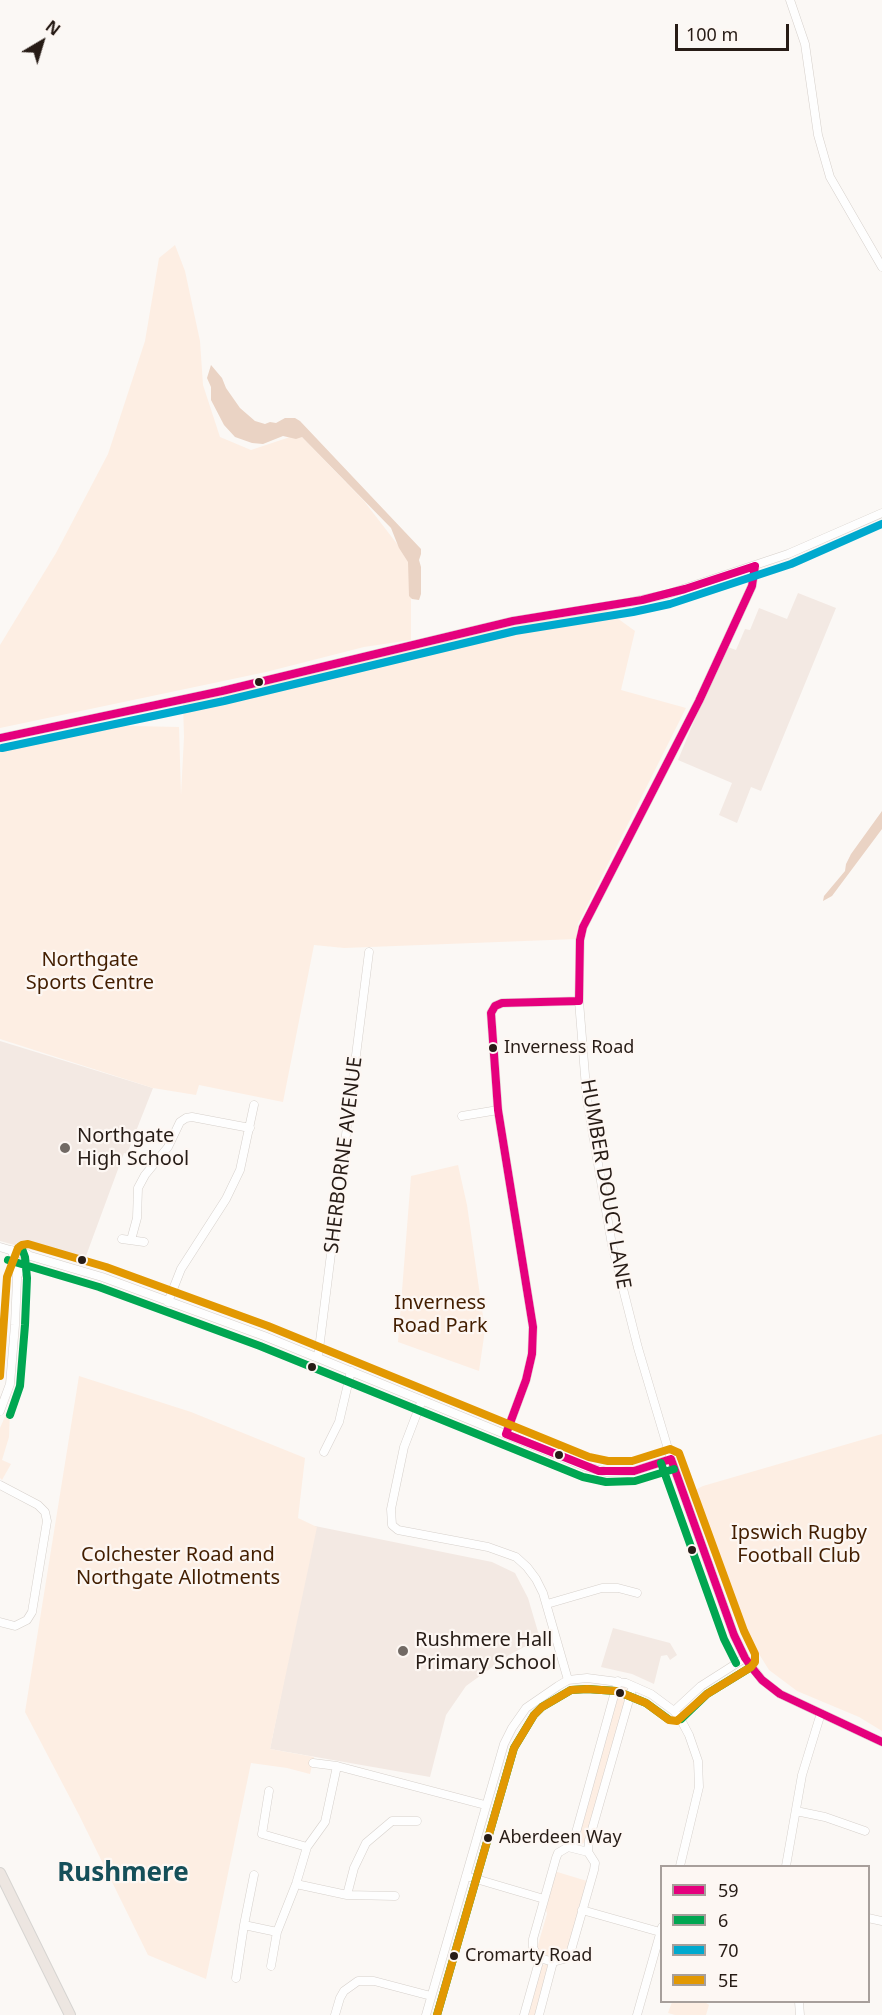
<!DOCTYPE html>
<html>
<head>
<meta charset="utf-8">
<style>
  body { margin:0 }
  #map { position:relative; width:882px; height:2015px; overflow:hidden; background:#fbf8f5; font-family:"Noto Sans",sans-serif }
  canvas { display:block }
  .legend { position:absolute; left:660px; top:1865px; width:210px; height:138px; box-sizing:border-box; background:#fdf7f3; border:2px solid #a79f9b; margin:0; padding:8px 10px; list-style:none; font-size:18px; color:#271c16 }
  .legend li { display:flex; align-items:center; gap:12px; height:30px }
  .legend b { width:30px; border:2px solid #a79f9b }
  .north { position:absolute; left:12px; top:12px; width:60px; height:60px; -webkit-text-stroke:4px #fdf7f3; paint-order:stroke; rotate:38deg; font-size:16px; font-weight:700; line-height:24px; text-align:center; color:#271c16 }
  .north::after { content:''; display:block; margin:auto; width:21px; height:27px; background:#271c16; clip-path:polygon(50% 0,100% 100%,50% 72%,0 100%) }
  .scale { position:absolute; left:675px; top:24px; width:114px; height:27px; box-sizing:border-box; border:3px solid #271c16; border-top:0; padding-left:8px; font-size:18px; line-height:21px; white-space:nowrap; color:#271c16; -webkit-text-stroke:4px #fdf7f3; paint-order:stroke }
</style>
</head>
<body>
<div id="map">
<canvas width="882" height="2015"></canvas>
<ul class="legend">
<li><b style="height:8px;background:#e5007d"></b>59</li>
<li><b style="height:8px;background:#00a651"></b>6</li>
<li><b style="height:8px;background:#00a9ce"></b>70</li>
<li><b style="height:8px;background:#e29802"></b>5E</li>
</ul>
<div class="north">N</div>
<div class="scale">100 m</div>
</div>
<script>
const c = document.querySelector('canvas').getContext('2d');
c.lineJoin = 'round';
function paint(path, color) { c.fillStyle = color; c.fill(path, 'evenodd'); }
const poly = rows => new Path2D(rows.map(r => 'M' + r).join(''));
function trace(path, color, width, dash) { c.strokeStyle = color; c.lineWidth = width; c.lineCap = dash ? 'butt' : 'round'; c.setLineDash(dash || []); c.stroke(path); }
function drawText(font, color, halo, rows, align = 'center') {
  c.font = font + ' "Noto Sans",sans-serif'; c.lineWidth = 4.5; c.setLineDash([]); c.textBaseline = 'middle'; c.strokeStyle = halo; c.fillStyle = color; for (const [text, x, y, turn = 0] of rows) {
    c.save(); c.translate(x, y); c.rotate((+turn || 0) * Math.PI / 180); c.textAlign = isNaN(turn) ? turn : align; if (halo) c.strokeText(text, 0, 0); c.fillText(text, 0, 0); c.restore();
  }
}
paint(poly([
  [798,593,836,608,761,791,751,787,737,823,719,815,732,783,678,760,725,646,736,650,745,629,750,630,759,608,787,619],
  [0,1041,153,1088,127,1154,124,1153,83,1264,0,1241],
  [315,1526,492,1562,515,1573,528,1598,541,1642,524,1647,509,1655,466,1686,446,1715,430,1777,270,1749],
  [613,1628,670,1643,677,1655,670,1660,667,1655,661,1656,654,1684,632,1674,601,1667]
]), '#f3e9e3');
paint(poly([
  [175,245,185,271,200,341,203,385,220,437,251,450,299,434,364,501,411,562,411,640,364,647,266,672,0,728,0,645,56,553,108,454,145,341,159,258],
  [606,610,635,631,621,690,686,708,578,924,576,939,344,948,314,945,283,1102,199,1085,196,1095,153,1088,0,1039,0,745,86,725,179,727,181,795,184,737,183,703,517,624],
  [458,1165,467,1205,485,1330,479,1371,398,1342,411,1176],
  [79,1376,191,1412,305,1458,298,1518,317,1527,270,1749,314,1757,310,1774,287,1768,251,1763,206,1979,148,1955,79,1815,25,1712],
  [10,1405,9,1437,2,1460,11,1464,2,1480,0,1478,0,1428],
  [882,1434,882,1731,859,1717,797,1691,769,1670,744,1630,718,1563,695,1495,695,1490,703,1486],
  [623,1686,628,1690,585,1842,582,1844,578,1840,620,1688],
  [554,1871,587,1881,568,1952,558,1958,544,1955,537,1948,547,1914,545,1904],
  [546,1964,549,1966,536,2015,528,2015,542,1965],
  [672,2002,705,2002,709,2005,706,2015,675,2015,668,2013]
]), '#fdeee3');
paint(poly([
  [211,365,222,378,226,388,240,408,255,421,265,424,270,422,276,423,285,418,295,418,300,421,421,549,421,554,419,560,421,567,421,594,419,600,412,599,409,596,408,562,399,548,391,528,302,437,296,439,283,436,263,444,252,443,235,437,224,425,211,400,211,387,207,378],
  [882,811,882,829,832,896,823,901,824,896,845,871,846,864,851,854]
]), '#ead3c4');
const minor = poly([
  [790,0,805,44,818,135,830,177,882,267],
  [755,566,752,586,699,701,583,927,580,940,579,1001,587,1100,612,1245,638,1348,671,1459,734,1635,745,1658,762,1680,780,1694,882,1742],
  [0,738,222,691,513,621,631,602,668,594,788,554,882,513],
  [462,1116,498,1110],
  [122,1239,144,1242],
  [131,1240,137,1218,138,1188,145,1175,168,1147,180,1122,186,1118,192,1117,250,1128],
  [0,1247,102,1277,264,1336,586,1467,607,1472,634,1471,671,1459],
  [18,1275,27,1254],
  [168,1302,181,1269,226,1199,240,1170,254,1105],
  [318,1357,369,952],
  [422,1400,404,1447,391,1509,392,1525,398,1530,488,1547,516,1557,527,1567,536,1579,543,1593,568,1680],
  [0,1411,10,1384,15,1325,17,1279,15,1259,11,1250],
  [506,1434,526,1380,532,1354,533,1327,498,1110,491,1013,495,1006,502,1003,579,1001],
  [324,1452,339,1422,351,1371],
  [0,1485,38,1505,45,1512,47,1521,32,1612,27,1620,15,1626,0,1622],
  [547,1604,602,1588,618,1588,637,1593],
  [674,1711,701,1686,745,1658],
  [313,1763,337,1766,485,1805],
  [269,1791,262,1834,307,1847],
  [796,1811,825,1817,865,1831],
  [568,1847,588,1852,595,1863,594,1870,570,1954,564,1959,553,1962,540,1958,536,1954,533,1947,533,1939,556,1858,558,1853,568,1847],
  [572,1847,618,1681],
  [588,1852,589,1840,633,1686],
  [786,1866,802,1775,821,1713],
  [466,1876,544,1899],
  [296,1884,347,1895,395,1896],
  [347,1895,354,1868,366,1843,392,1821,417,1821],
  [582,1910,660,1932],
  [868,1918,882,1921],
  [244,1925,277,1932],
  [271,1966,277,1932,296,1884,307,1847,325,1822,337,1766],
  [236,1978,244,1925,254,1875],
  [799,2002,800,2015],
  [335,2015,340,1998,344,1991,358,1981,374,1981,431,1996],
  [426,2015,504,1744,512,1728,526,1708,558,1686,568,1680,587,1678,626,1683,651,1694,674,1711,681,1720,689,1735,698,1761,699,1787,680,1866],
  [524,2015,540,1958],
  [539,2015,553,1962],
  [637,2015,662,1927]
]);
const major = poly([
  [0,1873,70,2015]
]);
trace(minor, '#d6d0cb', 9);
trace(major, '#d6d4d1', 12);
trace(minor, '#fefefe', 8);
trace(major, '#ede6e1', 10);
trace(poly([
  [0,738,222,691,513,621,642,600,685,589,755,566],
  [579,1001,580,940,583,927,699,701,752,586,755,566],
  [506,1434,526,1380,532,1354,533,1327,498,1110,491,1013,495,1006,502,1003,579,1001],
  [506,1434,599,1471,634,1471,671,1459],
  [671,1459,734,1635,745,1658,753,1669,762,1680,780,1694,882,1742]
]), '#e5007d', 8);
trace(poly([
  [8,1260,99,1287,260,1346,583,1477,606,1482,635,1481,674,1469],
  [10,1415,20,1386,25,1325,27,1278,25,1257,21,1246],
  [661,1463,724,1639,736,1663],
  [681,1719,707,1694,751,1667],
  [437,2015,514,1748,534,1715,542,1707,571,1690,587,1689,616,1691,629,1696,646,1703,668,1719]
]), '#00a651', 8);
trace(poly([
  [2,748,224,701,515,631,633,612,670,604,791,564,882,524]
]), '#00a9ce', 8);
trace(poly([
  [0,1376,7,1277,18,1248,22,1245,28,1244,106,1267,268,1326,589,1457,608,1461,632,1461,670,1449,679,1453,744,1631,755,1654,755,1662,751,1667,707,1694,677,1721,669,1720,646,1703,629,1696,616,1691,587,1689,571,1690,542,1707,534,1715,514,1748,437,2015]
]), '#e29802', 8);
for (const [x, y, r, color] of [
  [259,682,5,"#271c16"],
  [493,1048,5,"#271c16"],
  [65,1148,6,"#716964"],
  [82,1260,5,"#271c16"],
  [312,1367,5,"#271c16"],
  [559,1455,5,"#271c16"],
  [692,1550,5,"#271c16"],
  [403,1651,6,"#716964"],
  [620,1693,5,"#271c16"],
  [488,1838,5,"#271c16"],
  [454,1956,5,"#271c16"]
]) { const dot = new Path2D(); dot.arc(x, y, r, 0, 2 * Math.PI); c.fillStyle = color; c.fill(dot); trace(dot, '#fdf7f3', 2); }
drawText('18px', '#271c16', '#fdf7f3', [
  ["Inverness Road",504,1048],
  ["Aberdeen Way",499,1838],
  ["Cromarty Road",465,1956]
], 'left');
drawText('20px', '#431e00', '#fdf7f3', [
  ["Northgate",90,960],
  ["Sports Centre",90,983],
  ["Inverness",440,1303],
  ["Road Park",440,1326],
  ["Ipswich Rugby",799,1533],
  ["Football Club",799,1556],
  ["Colchester Road and",178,1555],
  ["Northgate Allotments",178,1578]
]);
drawText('20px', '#271c16', '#fdf7f3', [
  ["Northgate",77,1136],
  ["High School",77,1159],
  ["Rushmere Hall",415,1640],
  ["Primary School",415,1663]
], 'left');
drawText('20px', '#271c16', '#fdf7f3', [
  ["SHERBORNE AVENUE",344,1155,-83],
  ["HUMBER DOUCY LANE",605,1184,80]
]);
drawText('bold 26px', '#154f59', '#fdf7f3', [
  ["Rushmere",123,1874]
]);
</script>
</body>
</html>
